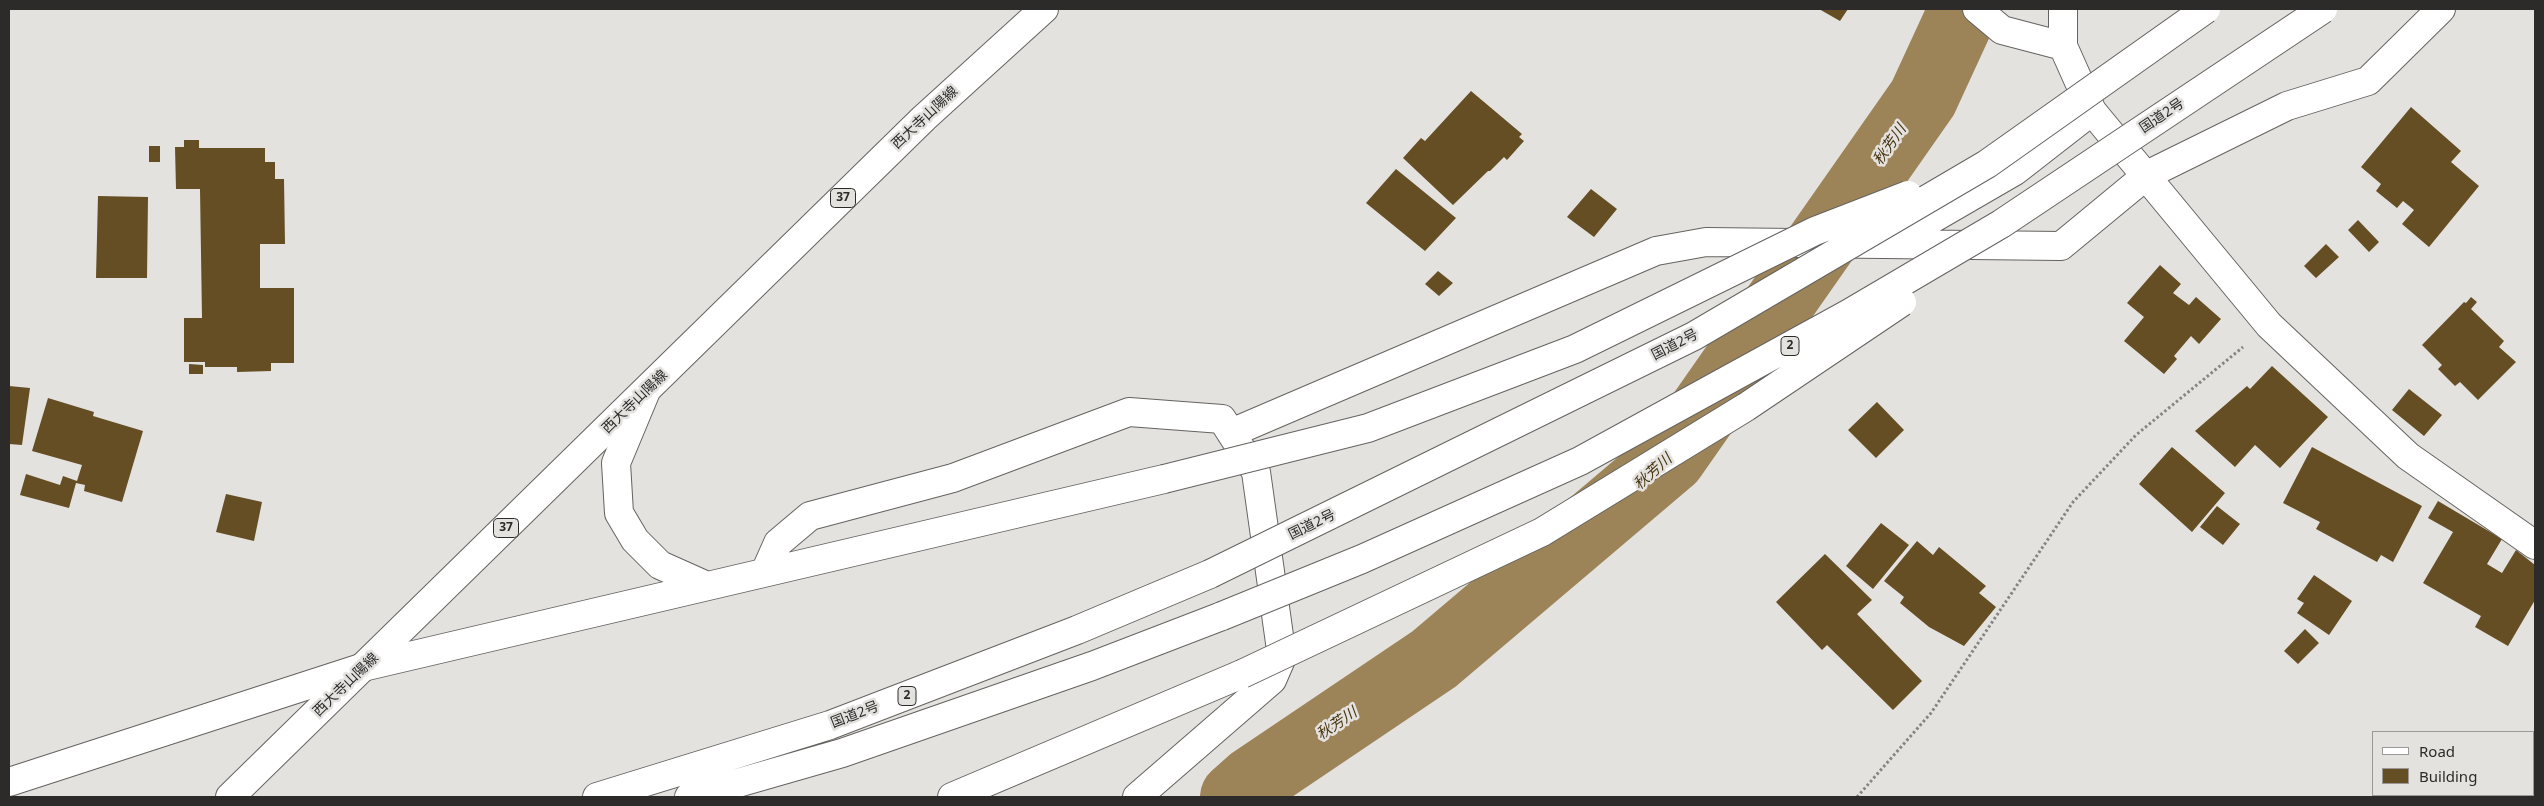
<!DOCTYPE html>
<meta charset="utf-8">
<style>
body{margin:0}
#map{position:relative;width:2544px;height:806px;overflow:hidden;background:#e4e2df;font-family:"Noto Sans",sans-serif}
canvas{display:block}
.frame{position:absolute;inset:0;border:10px solid #2c2b2a;pointer-events:none}
.legend{position:absolute;left:2372px;top:731px;width:162px;height:65px;box-sizing:border-box;background:#e4e2df;border:1px solid #9a9997;margin:0;padding:6px 9px;list-style:none;font-size:15px;color:#2c2b2a}
.legend li{display:flex;align-items:center;gap:10px;height:25px}
.legend b{width:25px;border:1px solid #9a9997}
</style>
<div id="map">
<canvas width="2544" height="806"></canvas>
<div class="frame"></div>
<ul class="legend">
<li><b style="height:6px;background:#fff"></b>Road</li>
<li><b style="height:14px;background:#654e23"></b>Building</li>
</ul>
</div>
<script>
const g = document.querySelector('canvas').getContext('2d');
g.lineJoin = 'round';
const toPath = rows => new Path2D(rows.map(r => 'M' + r).join(''));
function trace(path, color, width, dash) { g.strokeStyle = color; g.lineWidth = width; g.lineCap = dash ? 'butt' : 'round'; g.setLineDash(dash || []); g.stroke(path); }
function fill(path, color) { g.fillStyle = color; g.fill(path, 'evenodd'); }
function drawText(font, color, halo, rows, align = 'center') {
  g.font = font + ' "Noto Sans","Noto Sans JP",sans-serif'; g.lineWidth = 5; g.setLineDash([]); g.textBaseline = 'middle'; g.strokeStyle = halo; g.fillStyle = color; for (const [text, x, y, turn = 0] of rows) {
    g.save(); g.translate(x, y); g.rotate((+turn || 0) * Math.PI / 180); g.textAlign = isNaN(turn) ? turn : align; if (halo) g.strokeText(text, 0, 0); g.fillText(text, 0, 0); g.restore();
  }
}
const river = toPath([
 [1235,797,1253,781,1434,659,1671,458,1923,98,1964,9]
]);
const building = toPath([
 [1819,9,1848,9,1840,21],
 [1471,91,1522,134,1519,137,1524,141,1507,160,1504,157,1490,171,1488,171,1453,205,1403,158,1421,138,1425,141],
 [2411,107,2461,151,2451,162,2479,186,2429,247,2402,224,2414,210,2403,201,2397,208,2376,191,2381,184,2361,167],
 [184,140,199,140,199,148,265,148,265,162,275,162,275,179,284,179,285,244,260,244,260,288,294,288,294,363,271,363,271,371,237,372,237,367,205,367,205,362,184,362,184,318,202,318,200,189,176,189,175,147,184,147],
 [149,146,160,146,160,162,149,162],
 [1396,169,1456,218,1425,251,1366,203],
 [1591,189,1617,209,1594,237,1567,217],
 [98,196,148,197,147,278,96,278],
 [2358,220,2379,242,2369,252,2348,230],
 [2326,244,2339,257,2316,278,2304,266],
 [2160,265,2181,284,2173,293,2189,305,2196,297,2221,319,2199,344,2191,336,2174,356,2177,359,2164,374,2124,341,2144,317,2127,303],
 [1438,271,1453,283,1439,296,1425,284],
 [2471,297,2477,302,2471,309,2504,341,2499,347,2516,362,2478,400,2460,382,2455,386,2438,369,2442,365,2422,345,2464,302,2466,303],
 [189,364,203,365,203,374,189,374],
 [2272,366,2328,417,2280,468,2255,445,2235,467,2195,431,2247,386,2250,389],
 [9,386,30,388,22,445,9,444],
 [2409,389,2442,415,2424,436,2392,410],
 [48,398,94,412,93,416,143,431,122,502,84,491,85,485,76,483,69,508,20,495,26,474,60,485,63,476,77,481,82,465,32,451],
 [1877,402,1904,430,1876,458,1848,430],
 [2172,447,2225,493,2192,532,2139,484],
 [2312,447,2422,506,2393,562,2381,555,2377,562,2316,529,2320,522,2283,503],
 [226,494,262,502,254,541,216,532],
 [2438,501,2502,539,2487,564,2502,573,2516,550,2535,565,2535,600,2508,646,2475,627,2481,616,2423,583,2453,532,2428,518],
 [2217,506,2240,524,2223,545,2200,527],
 [1881,523,1909,545,1873,589,1846,566],
 [1917,541,1933,555,1939,547,1986,586,1979,593,1996,607,1964,646,1929,627,1900,603,1904,597,1884,581],
 [1825,554,1872,600,1857,614,1922,681,1893,710,1827,645,1822,650,1776,602],
 [2314,575,2352,601,2329,635,2297,613,2304,603,2297,599],
 [2305,629,2319,643,2298,664,2284,651]
]);
const path = toPath([
 [1857,797,1931,713,2073,502,2136,435,2243,347]
]);
const minor = toPath([
 [1977,9,2002,30,2063,46,2092,111,2269,325,2408,456,2535,545],
 [2063,9,2063,46],
 [1889,244,2015,171,2092,111],
 [1231,433,1656,251,1706,242,2061,246,2147,175,2287,106,2368,81,2441,9],
 [766,570,778,543,810,516,953,478,1129,412,1222,419,1256,472,1282,657,1272,680,1137,797]
]);
const major = toPath([
 [230,797,924,118,1044,9]
]);
const highway = toPath([
 [646,391,616,463,619,513,635,540,660,565,707,586],
 [9,782,367,666,1164,479],
 [597,797,830,725,1077,630,1210,574],
 [689,797,842,753,1092,666,1222,616],
 [952,797,1242,674]
]);
const highwayBridge = toPath([
 [1164,479,1368,428,1575,349,1815,231,1908,195],
 [1210,574,1694,336,1987,164,2206,9],
 [1222,616,1362,559,1580,461,1848,314,2001,224,2323,9],
 [1242,674,1542,532,1746,407,1902,302]
]);
const shields = [
 [843,198,25],
 [1790,346,18],
 [506,528,25],
 [907,696,18]
];
const shieldNames = [
 ["37",843,198],
 ["2",1790,346],
 ["37",506,528],
 ["2",907,696]
];
const streetNames = [
 ["国道2号",2162,116,-34],
 ["西大寺山陽線",925,118,-43],
 ["国道2号",1675,345,-27],
 ["西大寺山陽線",635,402,-44],
 ["国道2号",1312,525,-26],
 ["西大寺山陽線",346,685,-44],
 ["国道2号",855,715,-21]
];
const waterNames = [
 ["秋芳川",1890,145,-55],
 ["秋芳川",1653,472,-42],
 ["秋芳川",1337,724,-34]
];
trace(river, '#9d8458', 70);
fill(building, '#654e23');
trace(minor, '#656360', 30);
trace(major, '#656360', 30);
trace(highway, '#656360', 30);
trace(path, '#868583', 3, [2.5, 2.5]);
trace(minor, '#fff', 28);
trace(major, '#fff', 28);
trace(highway, '#fff', 28);
trace(highwayBridge, '#656360', 30, []);
trace(highwayBridge, '#fff', 28);
for (const [x, y, w] of shields) { const box = new Path2D(); box.roundRect(x - w / 2, y - 9.5, w, 19, 4); g.fillStyle = '#e4e2df'; g.fill(box); trace(box, '#2c2b2a', 1); }
drawText('bold 12px', '#2c2b2a', null, shieldNames);
drawText('14px', '#2c2b2a', '#e4e2df', streetNames);
drawText('italic 15px', '#46330d', '#e4e2df', waterNames);
</script>
